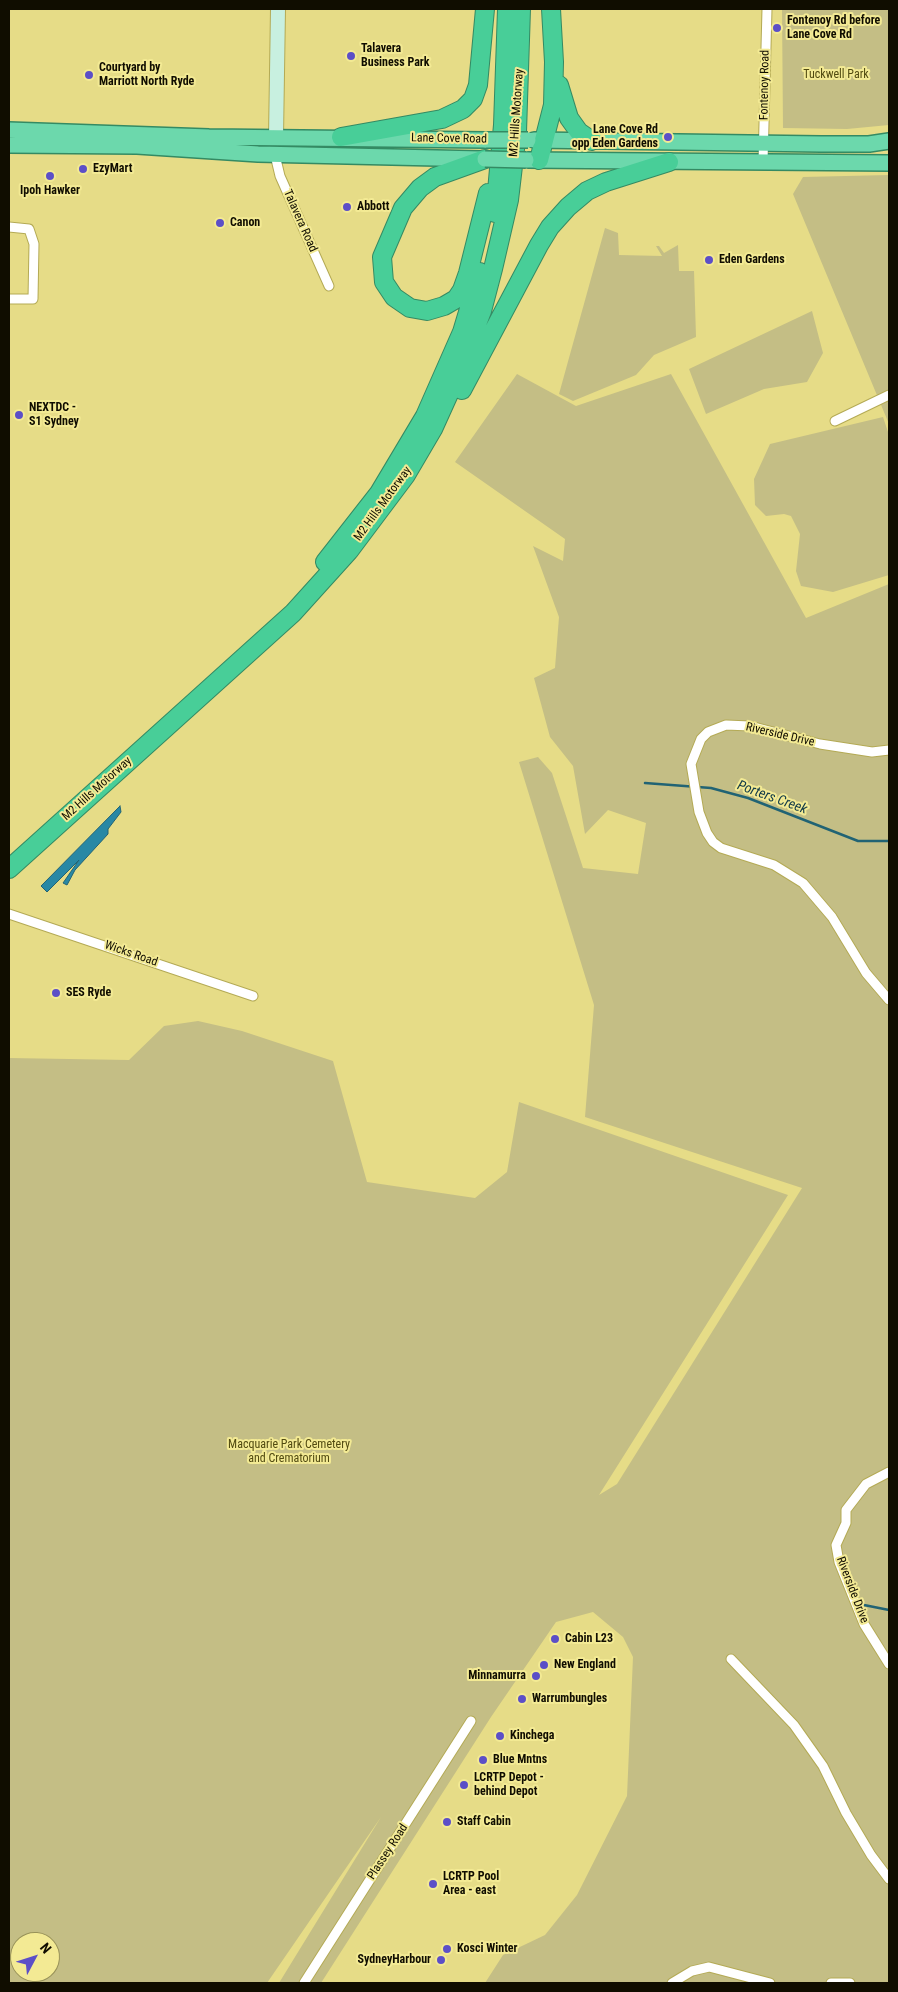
<!DOCTYPE html>
<style>
body{margin:0}
#map{position:relative;width:898px;height:1992px;overflow:hidden;background:#e6dc87;font-family:"Roboto Condensed",sans-serif}
canvas{display:block}
.frame{position:absolute;inset:0;border:10px solid #100d00;pointer-events:none}
.north{position:absolute;left:10px;top:1932px;width:50px;height:50px;box-sizing:border-box;background:#f3ea94;border:1px solid #989259;border-radius:50%;rotate:50deg;font-size:14px;font-weight:700;line-height:20px;text-align:center;color:#100d00}
.north::after{content:'';display:block;margin:auto;width:18px;height:22px;background:#5c4fc7;clip-path:polygon(50% 0,100% 100%,50% 72%,0 100%)}
</style>
<div id="map">
<canvas width="898" height="1992"></canvas>
<div class="frame"></div>
<div class="north">N</div>
</div>
<script>
const g = document.querySelector('canvas').getContext('2d');
g.lineJoin = 'round';
function fill(path, color) { g.fillStyle = color; g.fill(path, 'evenodd'); }
const toPath = rows => new Path2D(rows.map(r => 'M' + r).join(''));
function trace(path, color, width, dash) { g.strokeStyle = color; g.lineWidth = width; g.lineCap = dash ? 'butt' : 'round'; g.setLineDash(dash || []); g.stroke(path); }
function drawText(font, color, halo, rows, align = 'center') {
  g.font = font + ' "Roboto Condensed",sans-serif'; g.lineWidth = 4; g.setLineDash([]); g.textBaseline = 'middle'; g.strokeStyle = halo; g.fillStyle = color; for (const [text, x, y, turn = 0] of rows) {
    g.save(); g.translate(x, y); g.rotate((+turn || 0) * Math.PI / 180); g.textAlign = isNaN(turn) ? turn : align; if (halo) g.strokeText(text, 0, 0); g.fillText(text, 0, 0); g.restore();
  }
}
const green = toPath([
 [782,9,889,9,889,125,847,129,783,128],
 [889,175,889,424,793,194,803,177],
 [605,228,618,233,619,255,662,256,656,246,659,246,664,253,678,245,679,271,694,271,696,337,654,355,636,375,573,401,559,394],
 [812,311,823,353,807,382,764,389,706,414,689,369],
 [517,374,576,406,671,374,806,618,889,584,889,1983,485,1983,503,1955,545,1935,577,1895,627,1796,633,1657,623,1637,593,1612,556,1622,491,1717,321,1983,279,1983,381,1817,267,1983,9,1983,9,1058,129,1060,164,1026,198,1021,242,1031,333,1061,367,1182,475,1198,507,1172,519,1102,788,1195,599,1495,617,1484,802,1188,585,1117,594,1005,519,762,538,757,552,773,583,868,638,874,646,823,608,810,585,834,573,766,550,737,534,678,555,668,559,617,533,546,563,561,565,539,455,462],
 [20,1942,50,1942,50,1972,20,1972],
 [883,417,889,435,889,575,833,592,801,586,796,571,800,534,791,516,784,514,766,516,755,505,754,479,770,444]
]);
const water = toPath([
 [120,806,121,812,108,829,108,834,75,870,67,885,63,883,79,860,47,892,41,886,120,806]
]);
const stream = toPath([
 [645,783,711,788,748,798,858,841,889,841],
 [859,1604,889,1610]
]);
const minor = toPath([
 [275,155,280,176,329,286],
 [763,162,767,9],
 [9,227,29,229,34,244,33,299,9,299],
 [835,421,889,395],
 [889,750,872,752,820,744,750,726,726,725,708,732,701,739,691,764,699,812,707,833,713,842,721,848,774,865,803,883,832,917,866,973,889,1000],
 [9,914,253,996],
 [889,1472,866,1484,846,1510,846,1523,836,1545,839,1562,864,1624,889,1664],
 [731,1659,794,1725,823,1766,846,1813,871,1855,889,1879],
 [304,1983,471,1721],
 [672,1983,692,1971,709,1967,770,1983],
 [831,1983,850,1983]
]);
const secondary = toPath([
 [276,137,278,9]
]);
const trunk = toPath([
 [9,130,209,137,486,140],
 [534,140,821,144,869,144,889,141],
 [9,145,137,146,258,154,481,159],
 [528,160,889,163]
]);
const motorway = toPath([
 [559,85,569,118,579,132,592,141],
 [341,137,442,119,463,109,473,99,478,85,485,9],
 [485,159,435,177,420,188,403,208,382,257,384,282,394,297,410,308,427,311,444,306,456,299,462,290,468,273,488,193],
 [539,160,553,105,554,62,551,9],
 [495,213,503,125,507,9],
 [462,390,539,245,550,227,568,207,587,191,606,182,669,162],
 [325,562,379,493,425,416,462,332,480,272],
 [9,869,293,613,349,551,406,475,433,429,457,376,482,311,493,269,509,200,517,132,521,9]
]);
const trunkBridge = toPath([
 [486,140,528,140],
 [485,159,526,160]
]);
const markers = [
 [777,28,5,"#5c4fc7"],
 [351,56,5,"#5c4fc7"],
 [89,75,5,"#5c4fc7"],
 [668,137,5,"#5c4fc7"],
 [83,169,5,"#5c4fc7"],
 [50,176,5,"#5c4fc7"],
 [347,207,5,"#5c4fc7"],
 [220,223,5,"#5c4fc7"],
 [709,260,5,"#5c4fc7"],
 [19,415,5,"#5c4fc7"],
 [56,993,5,"#5c4fc7"],
 [555,1639,5,"#5c4fc7"],
 [544,1665,5,"#5c4fc7"],
 [536,1676,5,"#5c4fc7"],
 [522,1699,5,"#5c4fc7"],
 [500,1736,5,"#5c4fc7"],
 [483,1760,5,"#5c4fc7"],
 [464,1785,5,"#5c4fc7"],
 [447,1822,5,"#5c4fc7"],
 [433,1884,5,"#5c4fc7"],
 [447,1949,5,"#5c4fc7"],
 [441,1960,5,"#5c4fc7"]
];
const poiNames = [
 ["Fontenoy Rd before",787,21],
 ["Lane Cove Rd",787,35],
 ["Talavera",361,49],
 ["Business Park",361,63],
 ["Courtyard by",99,68],
 ["Marriott North Ryde",99,82],
 ["Lane Cove Rd",658,130,"right"],
 ["opp Eden Gardens",658,144,"right"],
 ["EzyMart",93,169],
 ["Ipoh Hawker",50,191,"center"],
 ["Abbott",357,207],
 ["Canon",230,223],
 ["Eden Gardens",719,260],
 ["NEXTDC -",29,408],
 ["S1 Sydney",29,422],
 ["SES Ryde",66,993],
 ["Cabin L23",565,1639],
 ["New England",554,1665],
 ["Minnamurra",526,1676,"right"],
 ["Warrumbungles",532,1699],
 ["Kinchega",510,1736],
 ["Blue Mntns",493,1760],
 ["LCRTP Depot -",474,1778],
 ["behind Depot",474,1792],
 ["Staff Cabin",457,1822],
 ["LCRTP Pool",443,1877],
 ["Area - east",443,1891],
 ["Kosci Winter",457,1949],
 ["SydneyHarbour",431,1960,"right"]
];
const parkNames = [
 ["Tuckwell Park",836,75],
 ["Macquarie Park Cemetery",289,1445],
 ["and Crematorium",289,1459]
];
const streetNames = [
 ["Fontenoy Road",765,85,-89],
 ["M2 Hills Motorway",517,113,-86],
 ["Lane Cove Road",449,139,1],
 ["Talavera Road",300,221,66],
 ["M2 Hills Motorway",383,504,-54],
 ["Riverside Drive",780,735,13],
 ["M2 Hills Motorway",97,789,-42],
 ["Wicks Road",131,954,19],
 ["Riverside Drive",852,1590,69],
 ["Plassey Road",388,1852,-57]
];
const waterNames = [
 ["Porters Creek",772,798,20]
];
fill(green, '#c4be85');
fill(water, '#2888a5');
trace(water, '#216374', 1);
trace(stream, '#216374', 2.5);
trace(minor, '#b4aa55', 11);
trace(secondary, '#b4aa55', 16);
trace(trunk, '#348a63', 18);
trace(motorway, '#348a63', 20);
trace(minor, '#fff', 9);
trace(secondary, '#c8f0e0', 14);
trace(trunk, '#6cd8ac', 15);
trace(motorway, '#48ce98', 18);
trace(trunkBridge, '#348a63', 18, []);
trace(trunkBridge, '#6cd8ac', 15);
for (const [x, y, r, color] of markers) { const dot = new Path2D(); dot.arc(x, y, r, 0, 2 * Math.PI); g.fillStyle = color; g.fill(dot); trace(dot, '#f3ea94', 2); }
drawText('bold 12px', '#100d00', '#f3ea94', poiNames, 'left');
drawText('12px', '#514a11', '#f3ea94', parkNames);
drawText('12px', '#100d00', '#f3ea94', streetNames);
drawText('italic 14px', '#113a48', '#f3ea94', waterNames);
</script>
